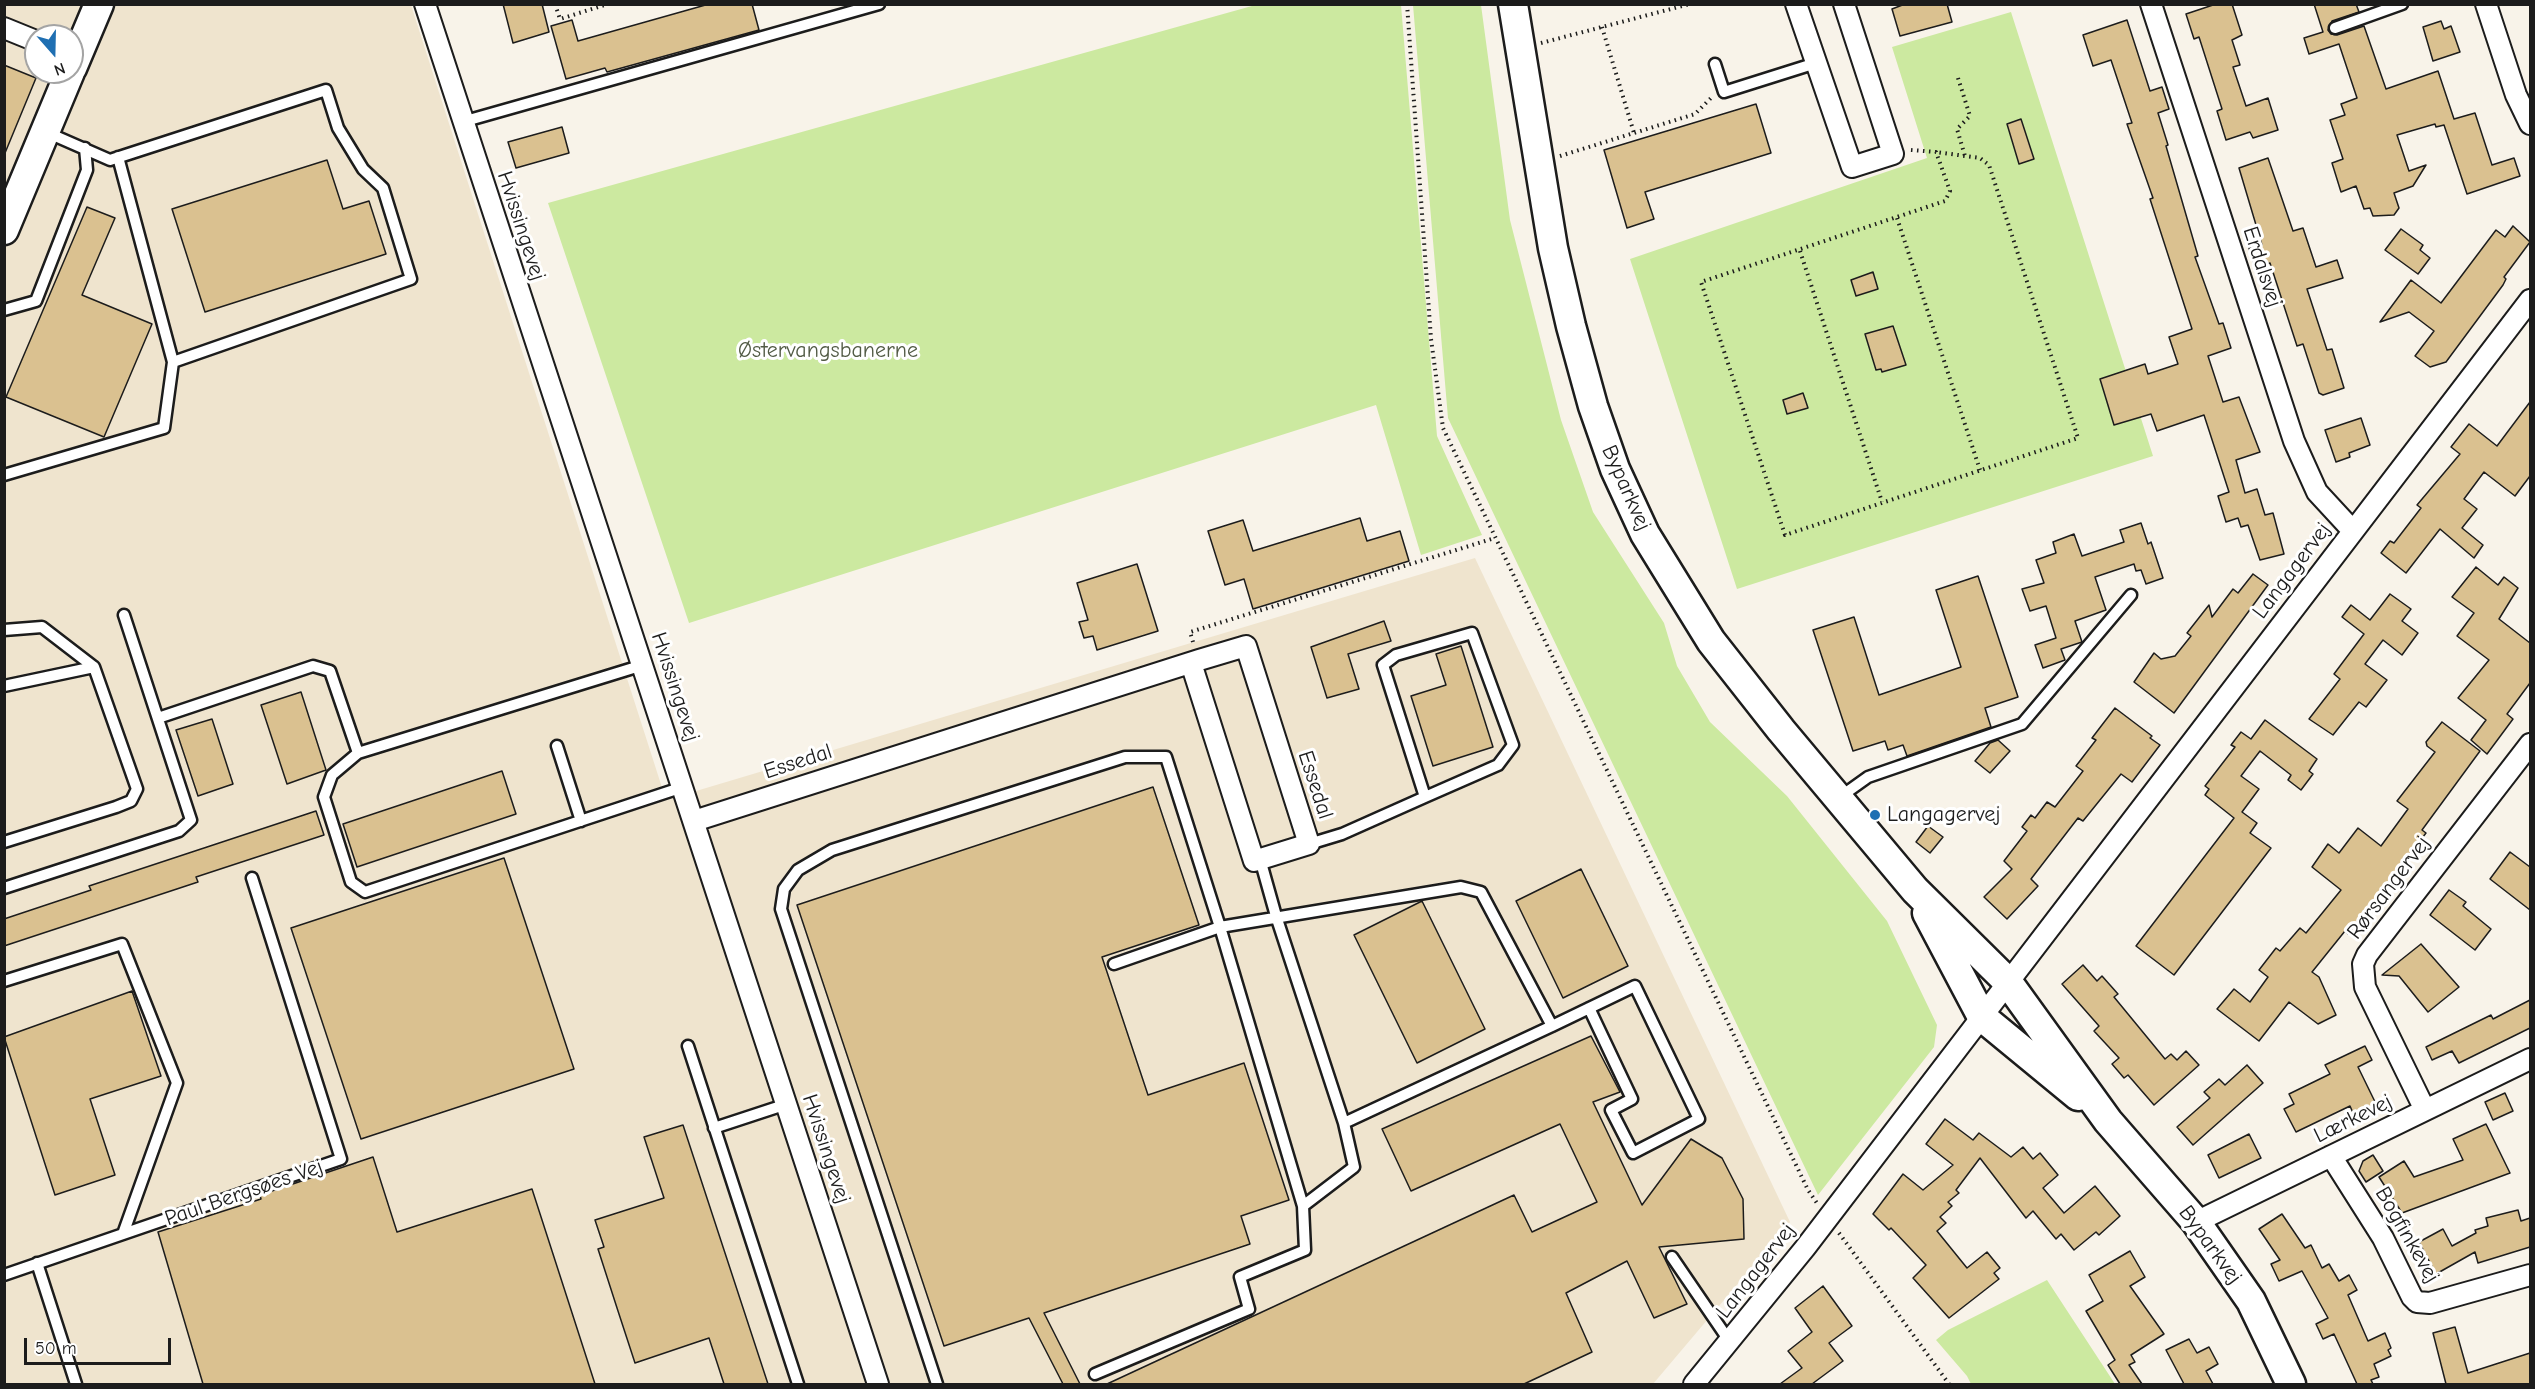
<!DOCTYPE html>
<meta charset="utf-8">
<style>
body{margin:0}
#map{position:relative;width:2535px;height:1389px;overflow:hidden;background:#f8f3e9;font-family:"Comic Neue",sans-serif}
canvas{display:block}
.frame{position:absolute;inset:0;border:6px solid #1c1c1c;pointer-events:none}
.north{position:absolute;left:24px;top:24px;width:60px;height:60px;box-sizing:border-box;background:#fff;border:2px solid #a4a4a4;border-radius:50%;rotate:160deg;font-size:16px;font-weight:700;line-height:24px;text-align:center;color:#1c1c1c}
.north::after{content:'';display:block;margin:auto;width:21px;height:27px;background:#1f6fb2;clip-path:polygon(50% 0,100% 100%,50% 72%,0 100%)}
.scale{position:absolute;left:24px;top:1338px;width:147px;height:27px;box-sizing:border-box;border:3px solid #1c1c1c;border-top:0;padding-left:8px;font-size:18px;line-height:21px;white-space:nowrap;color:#1c1c1c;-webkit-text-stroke:4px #fff;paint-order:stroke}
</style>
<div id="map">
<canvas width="2535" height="1389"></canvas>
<div class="frame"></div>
<div class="north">N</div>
<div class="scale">50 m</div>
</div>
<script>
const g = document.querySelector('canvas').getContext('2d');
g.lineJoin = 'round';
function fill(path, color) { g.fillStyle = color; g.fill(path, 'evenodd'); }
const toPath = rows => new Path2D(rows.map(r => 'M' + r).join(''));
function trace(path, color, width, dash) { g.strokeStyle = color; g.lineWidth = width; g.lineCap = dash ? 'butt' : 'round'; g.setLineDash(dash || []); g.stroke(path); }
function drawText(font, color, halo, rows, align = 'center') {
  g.font = font + ' "Comic Neue",sans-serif'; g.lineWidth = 6; g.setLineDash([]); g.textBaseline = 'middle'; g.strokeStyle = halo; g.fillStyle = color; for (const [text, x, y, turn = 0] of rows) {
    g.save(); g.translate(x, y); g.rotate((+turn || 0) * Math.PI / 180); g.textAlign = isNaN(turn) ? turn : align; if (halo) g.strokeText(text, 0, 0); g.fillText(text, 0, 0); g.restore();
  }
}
const built = toPath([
 [5,5,411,5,666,800,1475,558,1790,1222,1653,1384,5,1384],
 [36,36,72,36,72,72,36,72]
]);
const green = toPath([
 [1259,4,1401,5,1437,436,1482,535,1421,555,1376,405,689,623,548,203],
 [1413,5,1481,5,1510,220,1561,420,1593,512,1664,623,1677,666,1710,722,1787,796,1887,921,1937,1025,1934,1047,1818,1195,1448,418],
 [2011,12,2153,456,1737,589,1630,259,1927,158,1892,47],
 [2047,1280,2115,1384,1971,1384,1967,1376,1936,1340,1948,1330]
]);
const building = toPath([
 [503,4,542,4,549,32,513,43,503,4],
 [709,4,752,4,759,30,607,72,605,68,566,79,551,26,572,20,578,41,709,4],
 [1905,4,1947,4,1952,22,1900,36,1892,9,1905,4],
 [2216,4,2232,4,2242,35,2232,40,2240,65,2233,67,2246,106,2268,98,2278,130,2253,138,2250,132,2226,140,2217,111,2222,109,2199,37,2194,39,2186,14,2216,4],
 [2314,4,2356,4,2359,12,2332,21,2328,30,2331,34,2337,35,2364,26,2386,89,2438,71,2454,119,2475,113,2492,165,2514,158,2520,176,2467,194,2444,125,2436,127,2435,124,2397,135,2409,171,2426,165,2413,186,2394,193,2399,208,2394,215,2373,216,2370,208,2364,209,2356,186,2341,192,2332,163,2343,159,2330,120,2345,115,2341,104,2357,98,2339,44,2309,54,2304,38,2323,32,2314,4],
 [2127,20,2150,91,2162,87,2169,109,2158,113,2168,145,2166,146,2198,256,2195,257,2219,324,2223,323,2231,348,2208,356,2223,402,2239,397,2260,452,2236,460,2245,493,2257,489,2265,515,2273,513,2284,554,2260,560,2248,525,2241,527,2238,518,2226,522,2218,496,2229,492,2204,415,2157,431,2151,414,2114,425,2100,379,2145,364,2148,374,2178,364,2169,337,2192,329,2150,199,2153,198,2127,124,2132,123,2111,60,2093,66,2083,35,2127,20],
 [2441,21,2444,29,2451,26,2460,52,2433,61,2423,27,2441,21],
 [4,65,36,78,5,153,4,153,4,65],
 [1756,104,1771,153,1645,192,1654,219,1627,228,1604,150,1756,104],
 [2021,119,2034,159,2019,164,2007,124,2021,119],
 [562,127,569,153,516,168,508,142,562,127],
 [2268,158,2293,231,2303,228,2316,267,2337,260,2343,278,2307,289,2327,350,2332,349,2344,388,2323,395,2319,393,2303,344,2297,346,2270,263,2255,268,2249,248,2262,245,2239,168,2268,158],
 [327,160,343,209,369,201,386,254,205,312,172,209,327,160],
 [87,207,115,218,82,295,152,324,104,437,6,397,87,207],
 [2513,226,2530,242,2504,277,2506,279,2503,285,2446,362,2430,367,2415,356,2434,331,2409,312,2380,322,2411,280,2441,303,2496,230,2505,237,2513,226],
 [2401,229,2423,245,2420,250,2430,258,2418,274,2385,250,2401,229],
 [1873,272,1878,289,1856,296,1851,280,1873,272],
 [1893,326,1906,365,1882,372,1881,369,1876,370,1865,334,1893,326],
 [1803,393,1808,408,1787,414,1783,400,1803,393],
 [2530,402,2530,476,2515,496,2484,472,2464,499,2477,509,2462,528,2483,545,2474,558,2440,529,2406,573,2381,553,2390,541,2394,543,2421,508,2417,505,2460,454,2451,447,2469,424,2497,446,2530,402],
 [2361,418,2370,445,2349,453,2350,457,2336,462,2325,430,2361,418],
 [1360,518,1367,541,1400,531,1409,561,1253,609,1244,579,1225,585,1208,531,1243,520,1253,551,1360,518],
 [2141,523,2148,544,2151,542,2163,578,2146,584,2141,570,2136,571,2134,564,2095,577,2106,610,2075,621,2082,642,2061,649,2065,660,2043,668,2035,645,2056,638,2046,606,2030,611,2022,589,2044,583,2036,560,2056,553,2053,542,2074,534,2082,556,2124,542,2120,530,2141,523],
 [1137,564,1158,631,1097,650,1093,636,1084,638,1079,622,1088,620,1077,583,1137,564],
 [2476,567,2498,585,2504,577,2518,588,2499,619,2530,643,2530,683,2507,714,2513,719,2487,754,2471,740,2486,720,2458,698,2489,660,2457,636,2474,613,2452,597,2476,567],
 [2253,574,2268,585,2174,713,2134,682,2154,653,2161,659,2175,656,2191,636,2187,633,2209,605,2212,617,2233,589,2238,593,2253,574],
 [1978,576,2018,697,1985,708,1991,727,1907,756,1903,745,1888,750,1885,741,1853,751,1813,630,1854,617,1879,695,1961,667,1936,590,1978,576],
 [2390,594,2411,609,2402,621,2418,633,2402,655,2383,640,2365,664,2387,680,2366,707,2359,702,2333,735,2309,719,2340,679,2334,674,2364,634,2342,617,2351,605,2370,620,2390,594],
 [1384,621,1391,641,1348,654,1359,689,1327,698,1311,647,1384,621],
 [1461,646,1493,747,1433,766,1411,696,1446,685,1436,654,1461,646],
 [301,692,326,770,287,784,261,705,301,692],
 [2115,708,2152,736,2150,738,2160,745,2132,782,2121,774,2083,821,2078,818,2031,879,2038,886,2007,919,1984,897,2012,869,2004,861,2027,831,2022,827,2031,815,2035,818,2047,802,2055,807,2083,771,2076,766,2096,740,2092,738,2115,708],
 [212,719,233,784,198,796,176,730,212,719],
 [2265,720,2317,759,2309,771,2313,774,2301,790,2288,780,2291,775,2260,751,2241,776,2259,789,2242,812,2257,823,2250,833,2271,848,2174,975,2136,946,2234,818,2205,795,2209,789,2205,786,2235,747,2231,745,2241,732,2251,739,2265,720],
 [2442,722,2480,751,2422,830,2426,833,2348,934,2345,931,2312,972,2319,977,2336,1015,2318,1024,2289,1002,2259,1041,2217,1009,2234,989,2250,1002,2268,977,2259,970,2276,948,2280,951,2300,928,2306,933,2341,890,2312,867,2328,844,2339,853,2358,828,2381,846,2408,809,2397,801,2435,752,2427,746,2426,742,2442,722],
 [1998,740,2010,751,1990,773,1975,761,1990,743,1998,740],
 [502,771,516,814,357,867,343,824,502,771],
 [1153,787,1199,925,1102,957,1148,1095,1244,1063,1289,1200,1241,1216,1250,1244,1044,1313,1080,1384,1063,1384,1029,1318,944,1346,797,905,1153,787],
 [316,811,324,835,196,877,198,882,4,946,4,919,91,890,89,886,316,811],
 [1928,826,1943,837,1930,853,1916,842,1928,826],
 [2510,852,2530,867,2530,910,2490,879,2510,852],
 [504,858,574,1069,361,1139,291,928,504,858],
 [1581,869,1628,966,1563,998,1516,901,1581,869],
 [2449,890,2466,902,2463,906,2491,929,2475,950,2430,915,2449,890],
 [1422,901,1485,1029,1417,1063,1354,935,1422,901],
 [2421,944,2459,987,2428,1012,2399,976,2382,975,2421,944],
 [2083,965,2097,981,2102,976,2118,994,2114,997,2165,1059,2171,1054,2177,1060,2186,1051,2199,1065,2154,1105,2128,1075,2124,1078,2112,1064,2119,1058,2094,1031,2099,1026,2062,984,2083,965],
 [132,991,161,1076,90,1099,115,1175,55,1195,4,1037,132,991],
 [2530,1000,2530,1028,2459,1063,2452,1051,2432,1060,2426,1047,2491,1015,2493,1019,2530,1000],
 [1591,1036,1620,1092,1593,1102,1642,1205,1691,1139,1722,1158,1743,1199,1744,1239,1659,1247,1687,1304,1654,1318,1627,1261,1566,1293,1592,1352,1524,1384,1107,1384,1514,1195,1532,1232,1597,1202,1560,1124,1411,1191,1382,1129,1591,1036],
 [2365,1046,2372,1060,2358,1067,2379,1110,2364,1117,2360,1110,2353,1113,2350,1106,2296,1132,2284,1109,2294,1104,2289,1094,2330,1074,2325,1065,2365,1046],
 [2247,1065,2263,1083,2193,1145,2177,1127,2210,1098,2204,1092,2219,1079,2225,1085,2247,1065],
 [2505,1093,2513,1111,2493,1120,2485,1102,2505,1093],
 [1945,1119,1973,1140,1979,1133,2011,1157,2023,1147,2033,1159,2040,1153,2058,1175,2043,1188,2064,1213,2095,1186,2120,1216,2099,1235,2096,1232,2074,1250,2061,1234,2056,1239,2033,1211,2026,1218,1980,1158,1956,1190,1959,1193,1948,1202,1952,1206,1940,1217,1946,1223,1937,1231,1967,1268,1987,1252,2000,1268,1994,1273,1999,1279,1949,1318,1913,1278,1926,1265,1891,1228,1889,1230,1873,1214,1903,1174,1923,1190,1953,1165,1926,1144,1945,1119],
 [2486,1124,2510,1173,2402,1213,2379,1177,2404,1161,2414,1177,2463,1160,2453,1139,2486,1124],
 [683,1125,768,1384,724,1384,709,1338,635,1363,618,1311,598,1249,604,1247,595,1220,664,1198,644,1137,683,1125],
 [2249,1134,2261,1158,2219,1178,2208,1155,2249,1134],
 [2373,1155,2383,1171,2366,1182,2359,1171,2363,1161,2373,1155],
 [373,1157,397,1232,532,1189,595,1384,203,1384,158,1232,261,1199,260,1195,373,1157],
 [2518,1210,2521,1221,2530,1218,2530,1247,2478,1263,2475,1252,2436,1274,2419,1242,2443,1229,2452,1246,2476,1233,2475,1230,2488,1226,2486,1218,2518,1210],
 [2282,1214,2305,1248,2311,1245,2322,1268,2329,1264,2339,1281,2349,1275,2357,1290,2348,1295,2368,1341,2385,1333,2391,1348,2388,1350,2391,1356,2374,1364,2379,1377,2371,1380,2373,1384,2357,1384,2334,1334,2323,1339,2316,1324,2328,1318,2302,1271,2279,1281,2271,1264,2280,1260,2259,1229,2282,1214],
 [2130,1251,2145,1277,2130,1286,2164,1334,2131,1355,2135,1362,2129,1365,2142,1384,2120,1384,2108,1365,2115,1360,2086,1311,2103,1301,2089,1275,2130,1251],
 [1823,1286,1852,1326,1829,1343,1843,1361,1812,1384,1780,1384,1802,1368,1788,1351,1812,1332,1795,1308,1823,1286],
 [2455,1327,2468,1373,2530,1353,2530,1384,2446,1384,2433,1333,2455,1327],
 [2189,1339,2197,1353,2209,1347,2218,1364,2206,1371,2213,1384,2184,1384,2166,1350,2189,1339]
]);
const path = toPath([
 [555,4,560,19,608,4],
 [1407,4,1431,339,1443,428,1808,1190,1817,1203],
 [1602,27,1634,133],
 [1541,43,1690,4],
 [1958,78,1970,116,1957,129,1965,156],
 [1911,150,1936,152,1950,191,1945,201,1701,282,1785,535,2078,438,1989,165,1980,158,1936,152],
 [1560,156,1695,114,1712,97],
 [1897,218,1980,470],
 [1800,251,1882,502],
 [1193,642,1190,632,1495,538],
 [1839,1233,1949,1384]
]);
const lane = toPath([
 [2335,28,2402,4],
 [1715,64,1724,92,1816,63],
 [462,122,879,4],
 [46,132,110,160,326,90,338,128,363,169,383,188,411,279,173,362],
 [4,310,36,301,87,170,85,148],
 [4,475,164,428,173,362,118,157],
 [4,630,42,627,94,667],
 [4,686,94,667,137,789,131,801,116,807,4,842],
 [158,718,313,666,330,671,358,753,643,665],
 [557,746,581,821],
 [358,753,332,775,324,797,351,882,365,892,683,787],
 [1840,797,1868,777,2022,724,2131,595],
 [1309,844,1342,834,1425,797,1383,665,1396,655,1472,633,1513,745,1498,765,1425,797],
 [1260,859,1276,916,1344,1123,1354,1167,1303,1206],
 [4,888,179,831,191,820,124,615],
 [1114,964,1220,927,1461,887,1481,892,1552,1026,1344,1123],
 [4,981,122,944,177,1083,123,1234],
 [1552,1026,1635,986,1699,1119,1633,1153,1611,1110,1632,1099,1589,1008],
 [688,1046,798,1384],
 [714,1128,787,1104],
 [1672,1257,1730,1342],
 [37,1263,76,1384],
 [4,1275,341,1159,252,878],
 [937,1384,781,909,784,889,798,870,832,850,1125,757,1166,757,1220,927,1303,1206,1305,1250,1240,1277,1249,1309,1095,1374]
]);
const street = toPath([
 [425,4,878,1384],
 [1796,4,1852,167,1893,154,1844,4],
 [2151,4,2294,441,2317,492,2353,531],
 [2486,4,2516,95,2530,124],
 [4,28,36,41],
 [694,821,1199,660,1246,646,1309,844,1254,861,1191,663],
 [2425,1110,2365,987,2363,964,2367,955,2530,744],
 [2331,1156,2383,1238,2412,1297,2417,1302,2430,1303,2530,1275],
 [2196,1222,2530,1059],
 [1694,1384,1805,1248,2530,300]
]);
const secondary = toPath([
 [1513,4,1553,248,1571,326,1593,406,1615,469,1645,534,1711,641,1781,730,1915,890,2007,981,2108,1121,2196,1222,2251,1301,2291,1384],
 [72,68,99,4],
 [4,230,70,72],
 [1927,913,1982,1017,2078,1096]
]);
const markers = [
 [1875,815,6,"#1f6fb2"]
];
const streetNames = [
 ["Hvissingevej",521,226,72],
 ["Erdalsvej",2262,267,72],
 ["Byparkvej",1626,488,66],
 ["Langagervej",2292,571,-53],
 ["Hvissingevej",675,687,72],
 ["Essedal",798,762,-18],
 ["Essedal",1315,785,72],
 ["Rørsangervej",2389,888,-53],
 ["Lærkevej",2353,1119,-26],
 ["Hvissingevej",826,1149,72],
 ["Paul Bergsøes Vej",244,1193,-19],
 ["Bogfinkevej",2407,1235,60],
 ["Byparkvej",2210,1245,54],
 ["Langagervej",1756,1271,-52]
];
const parkNames = [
 ["Østervangsbanerne",828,351]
];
const poiNames = [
 ["Langagervej",1887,815]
];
fill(built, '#efe4ce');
fill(green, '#cce9a0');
fill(building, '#dac190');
trace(building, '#1c1c1c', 1.5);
trace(lane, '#1c1c1c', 15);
trace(street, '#1c1c1c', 24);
trace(secondary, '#1c1c1c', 33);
trace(path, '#1c1c1c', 4, [1.5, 4.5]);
trace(lane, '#fff', 10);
trace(street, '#fff', 20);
trace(secondary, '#fff', 28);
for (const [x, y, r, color] of markers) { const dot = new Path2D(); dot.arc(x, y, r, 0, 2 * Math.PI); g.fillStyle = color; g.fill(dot); trace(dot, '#fff', 2); }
drawText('22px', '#1c1c1c', '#fff', streetNames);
drawText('22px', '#515a44', '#fff', parkNames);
drawText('22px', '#1c1c1c', '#fff', poiNames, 'left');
</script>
